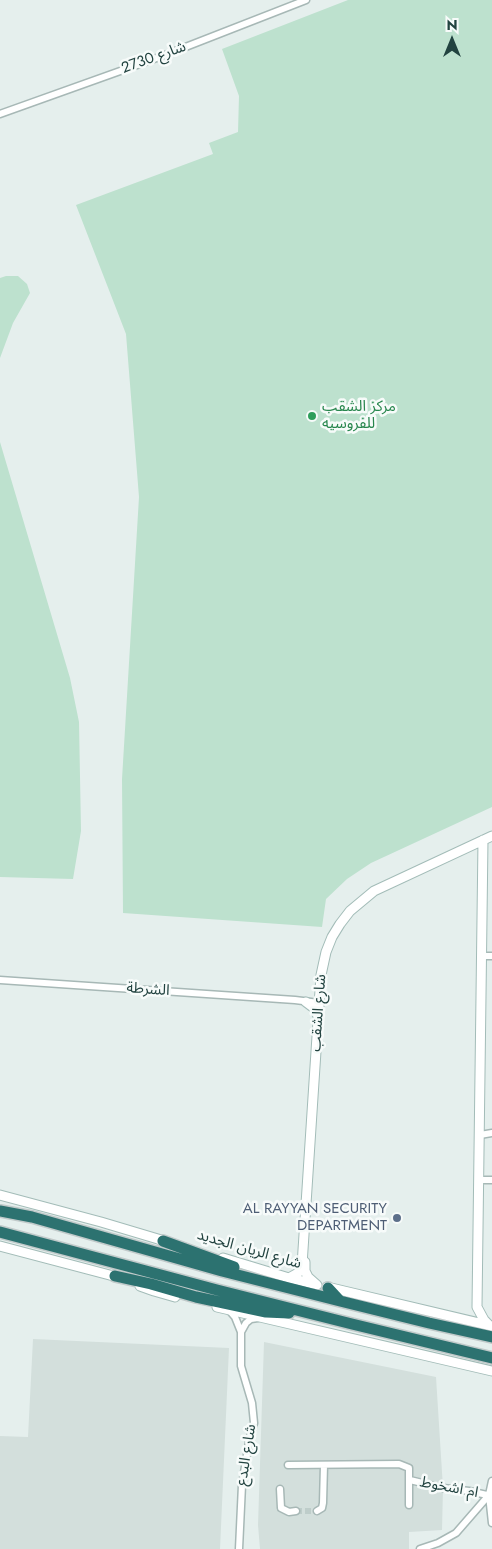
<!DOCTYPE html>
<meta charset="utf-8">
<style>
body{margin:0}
#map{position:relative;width:492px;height:1549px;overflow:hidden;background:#e5efed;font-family:Jost,sans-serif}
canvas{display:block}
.north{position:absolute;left:427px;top:15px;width:50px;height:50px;-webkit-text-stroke:4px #f7fbfa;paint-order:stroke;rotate:0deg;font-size:14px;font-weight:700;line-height:20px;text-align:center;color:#224340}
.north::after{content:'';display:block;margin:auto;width:18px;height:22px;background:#224340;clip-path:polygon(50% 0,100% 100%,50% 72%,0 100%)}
</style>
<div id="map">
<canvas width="492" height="1549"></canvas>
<div class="north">N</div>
</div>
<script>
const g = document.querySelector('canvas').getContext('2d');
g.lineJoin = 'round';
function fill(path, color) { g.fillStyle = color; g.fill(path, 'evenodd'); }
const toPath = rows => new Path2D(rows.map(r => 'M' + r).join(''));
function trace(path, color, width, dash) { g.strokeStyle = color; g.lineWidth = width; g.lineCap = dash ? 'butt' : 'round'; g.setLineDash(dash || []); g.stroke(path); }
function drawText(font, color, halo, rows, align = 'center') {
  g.font = font + ' Jost,"Noto Sans Arabic",sans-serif'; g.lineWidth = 5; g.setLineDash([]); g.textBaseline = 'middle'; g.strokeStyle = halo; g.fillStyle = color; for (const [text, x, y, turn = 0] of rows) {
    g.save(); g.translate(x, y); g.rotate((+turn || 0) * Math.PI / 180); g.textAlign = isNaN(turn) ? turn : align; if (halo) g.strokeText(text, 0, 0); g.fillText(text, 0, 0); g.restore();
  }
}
const built = toPath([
 [33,1339,229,1348,220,1549,0,1549,0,1436,28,1437],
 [264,1342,436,1377,443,1488,442,1530,409,1532,409,1549,260,1549,258,1525]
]);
const green = toPath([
 [348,0,492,0,492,807,371,863,347,879,326,899,322,927,123,913,122,779,139,497,126,334,76,205,213,154,209,143,238,132,239,96,222,49],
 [6,276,18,276,27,284,30,293,13,323,0,358,0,278],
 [0,442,70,678,79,722,81,831,73,879,0,877]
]);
const streetTunnel = toPath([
 [296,1511,317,1511]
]);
const street = toPath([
 [0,114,165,55,306,0],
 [482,956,492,956],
 [0,980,295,1000,319,1003],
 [480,1135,492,1133],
 [479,1180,492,1180],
 [229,1310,235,1317,241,1332,241,1366,252,1403,254,1423,249,1442,242,1485,239,1549],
 [241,1332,246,1323,251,1319,258,1318],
 [288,1465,399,1464,409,1468,409,1505],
 [410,1480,443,1488,469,1491,492,1496],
 [492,1481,489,1495,492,1523],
 [280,1489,281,1508,289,1512,296,1511],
 [317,1511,322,1508,323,1503,324,1465],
 [420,1549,438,1543,456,1533,489,1495]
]);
const secondary = toPath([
 [483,840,477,1307,484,1320,489,1325],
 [306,1002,314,1008,318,1016],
 [0,1195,101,1222,168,1242],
 [0,1246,121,1278],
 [223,1258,289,1278,314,1284],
 [305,1262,305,1271,308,1277,317,1285],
 [289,1278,298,1273,302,1265,321,975,326,952,332,937,340,924,350,911,374,891,492,836],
 [140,1286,154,1291,175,1297],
 [327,1287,492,1326],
 [217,1307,492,1371]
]);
const highway = toPath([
 [0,1211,32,1217,222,1271,340,1301,429,1323,492,1337],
 [0,1232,217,1290,352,1324,492,1358],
 [163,1241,234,1267],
 [115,1276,151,1284,196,1297,266,1312,289,1313],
 [328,1288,340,1301]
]);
const markers = [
 [312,416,5,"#2e9e5b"],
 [397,1218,5,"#5c6f8a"]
];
const streetNames = [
 ["شارع 2730",154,58,-20],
 ["الشرطة",148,990,4],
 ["شارع الشقب",319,1013,-86],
 ["شارع الريان الجديد",249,1250,16],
 ["شارع البدع",247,1455,-81],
 ["ام اشخوط",449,1488,11]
];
const leisureNames = [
 ["مركز الشقب",322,407],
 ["للفروسيه",322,424]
];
const serviceNames = [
 ["AL RAYYAN SECURITY",387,1209],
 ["DEPARTMENT",387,1226]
];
fill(built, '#d3dfdc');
fill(green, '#bde1ce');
trace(streetTunnel, '#becdca', 6, [6, 3]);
trace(street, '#a7b8b6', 9);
trace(secondary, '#a3bcb8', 11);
trace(highway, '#c1caca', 14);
trace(street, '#fff', 6);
trace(secondary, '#fff', 9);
trace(highway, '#2c7270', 11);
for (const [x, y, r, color] of markers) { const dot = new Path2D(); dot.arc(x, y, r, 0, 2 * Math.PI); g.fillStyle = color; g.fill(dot); trace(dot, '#f7fbfa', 2); }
drawText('15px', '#224340', '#f7fbfa', streetNames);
drawText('15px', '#27864d', '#f7fbfa', leisureNames, 'left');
drawText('15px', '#4e5e75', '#f7fbfa', serviceNames, 'right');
</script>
